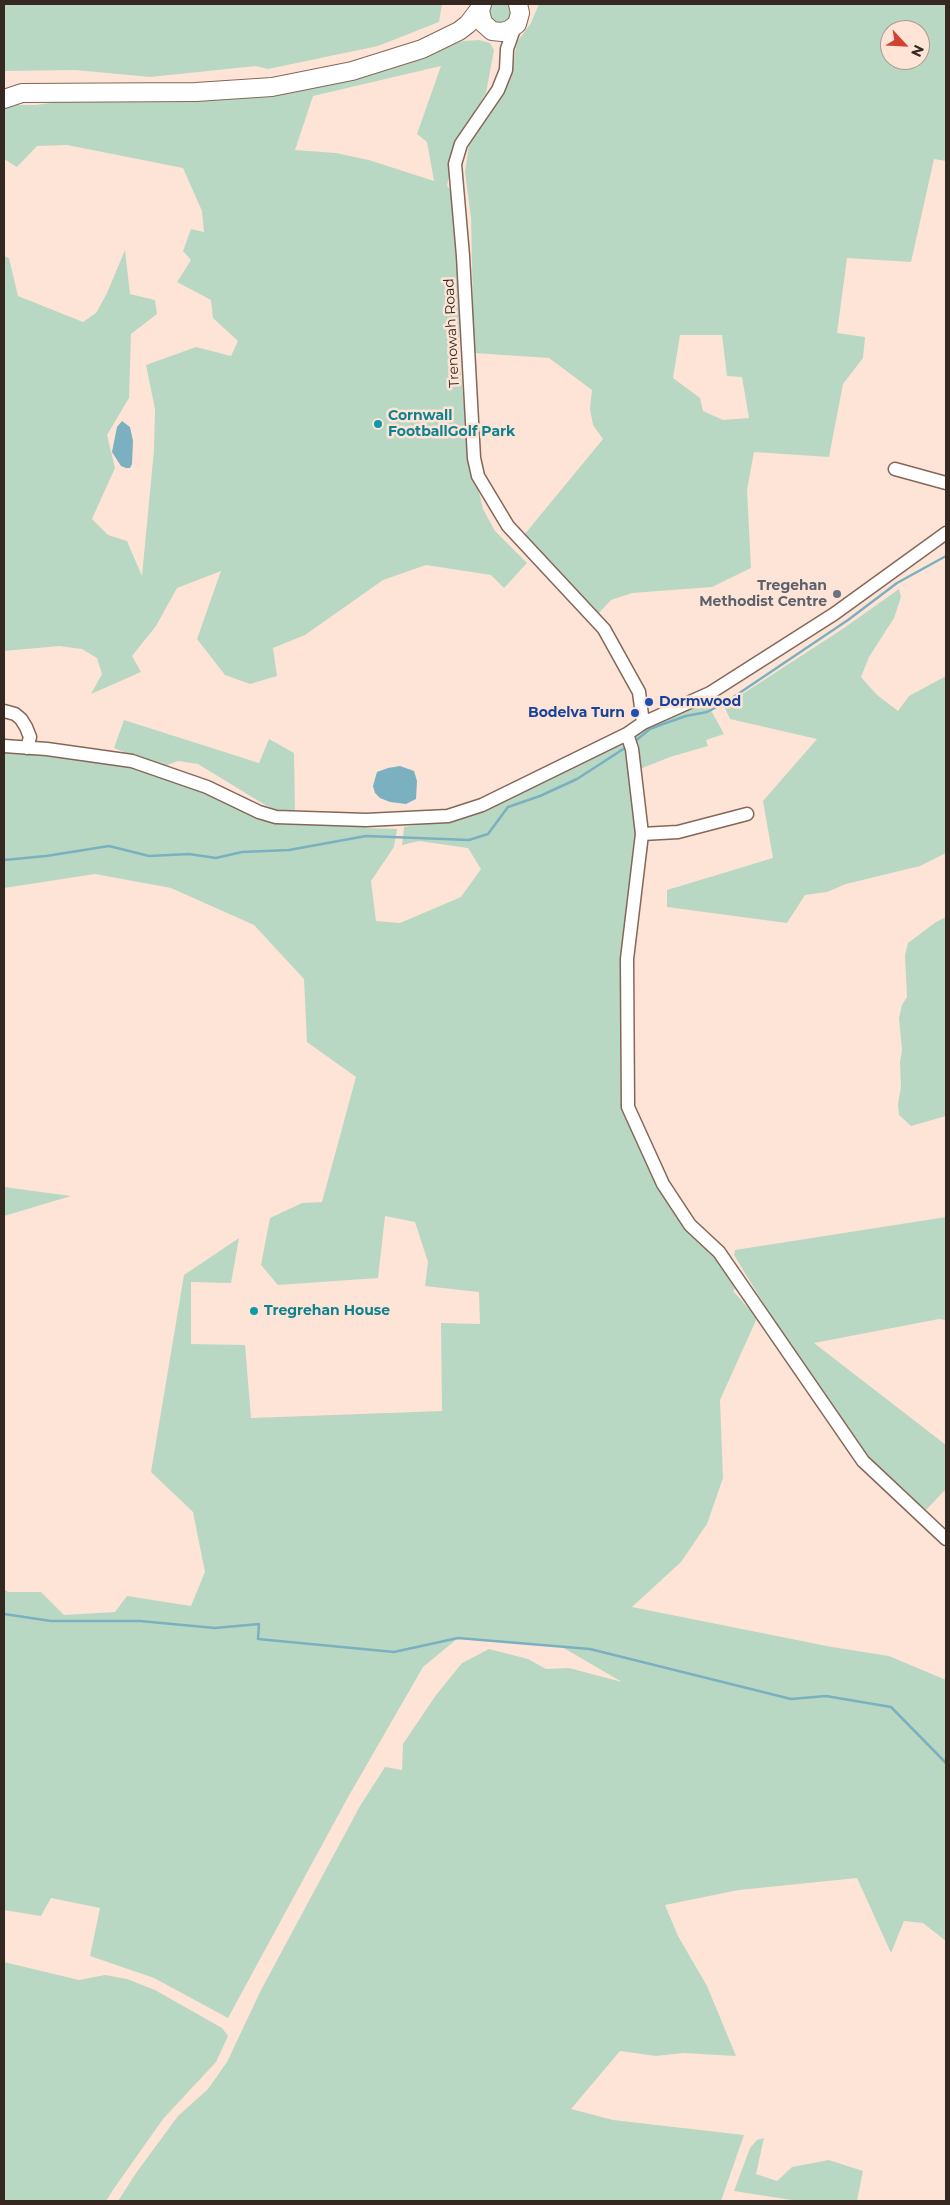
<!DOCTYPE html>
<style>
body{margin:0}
#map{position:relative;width:950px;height:2205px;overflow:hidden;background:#fee4d6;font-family:Montserrat,sans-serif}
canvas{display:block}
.frame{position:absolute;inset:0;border:5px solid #342821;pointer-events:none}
.north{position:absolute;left:880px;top:20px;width:50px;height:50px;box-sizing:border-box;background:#fee4d6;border:1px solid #ad998e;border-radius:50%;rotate:115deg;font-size:14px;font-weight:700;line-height:20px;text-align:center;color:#342821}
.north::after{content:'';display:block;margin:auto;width:18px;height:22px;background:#d04333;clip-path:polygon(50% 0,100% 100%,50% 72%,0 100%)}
</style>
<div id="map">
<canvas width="950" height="2205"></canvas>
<div class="frame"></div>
<div class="north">N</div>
</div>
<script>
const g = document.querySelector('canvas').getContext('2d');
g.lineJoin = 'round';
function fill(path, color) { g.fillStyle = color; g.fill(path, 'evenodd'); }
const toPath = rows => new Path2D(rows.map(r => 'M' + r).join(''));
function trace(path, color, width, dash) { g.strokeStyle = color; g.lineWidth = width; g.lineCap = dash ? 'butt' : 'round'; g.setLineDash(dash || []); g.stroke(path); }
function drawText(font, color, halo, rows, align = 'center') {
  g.font = font + ' Montserrat,sans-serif'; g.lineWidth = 5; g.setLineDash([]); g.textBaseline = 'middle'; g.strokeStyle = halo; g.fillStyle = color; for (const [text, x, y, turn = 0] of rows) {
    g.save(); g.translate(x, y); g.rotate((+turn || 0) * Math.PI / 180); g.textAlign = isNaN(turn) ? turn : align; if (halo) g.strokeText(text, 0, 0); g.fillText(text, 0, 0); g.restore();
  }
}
const green = toPath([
 [4,4,442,4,439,22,378,46,268,69,256,66,150,77,75,70,4,71],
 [490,4,512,4,511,20,499,25,491,20,488,9],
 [539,4,946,4,946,161,934,159,911,262,847,258,837,333,865,337,863,358,843,384,829,457,754,452,747,490,751,568,712,587,632,593,611,600,598,614,524,535,603,439,593,425,590,409,592,390,549,358,474,353,471,218,465,172,469,145,502,95,512,71,517,42,531,23],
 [890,30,920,30,920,60,890,60],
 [680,335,722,335,727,376,742,377,749,418,723,420,703,411,700,398,673,378],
 [479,40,490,43,494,50,486,93,456,142,447,186,451,191,460,284,459,355,468,447,483,509,495,531,527,563,504,588,491,575,426,565,383,580,305,635,273,648,277,676,250,684,225,675,197,639,221,571,177,588,156,626,132,656,141,672,91,694,102,674,97,658,82,649,59,646,4,651,4,256,9,258,18,296,83,322,96,313,107,293,125,250,130,294,155,300,157,314,131,334,129,398,107,435,115,468,92,519,108,535,127,541,142,576,154,450,155,409,146,365,196,347,231,356,238,341,213,318,211,300,177,282,191,260,183,251,191,229,204,232,202,211,183,168,67,145,37,146,17,167,4,159,4,105,36,105,71,100,359,74,463,41],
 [441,66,417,134,427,142,434,181,369,160,336,153,295,150,313,96],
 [899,589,901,597,894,618,869,657,861,677,877,695,898,711,909,696,946,676,946,853,920,866,846,884,827,892,805,895,787,923,667,907,667,890,773,858,763,801,817,739,730,719,724,706,844,628],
 [706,701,724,734,706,740,708,746,670,757,640,769,635,737,636,732],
 [124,720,259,763,269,739,294,753,295,811,275,811,198,764,178,761,162,767,114,748],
 [625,742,636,830,628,1107,658,1186,665,1199,679,1220,709,1246,736,1288,733,1291,757,1318,720,1400,723,1478,707,1524,681,1562,632,1607,832,1647,889,1656,946,1680,946,1941,923,1923,904,1921,891,1953,857,1878,739,1890,665,1905,678,1936,707,1986,736,2056,683,2053,656,2056,620,2051,571,2109,613,2120,744,2135,721,2201,118,2201,136,2173,178,2116,208,2089,227,2062,261,1990,360,1806,385,1767,402,1770,403,1744,436,1695,462,1663,489,1649,528,1659,546,1669,569,1668,622,1682,562,1647,458,1638,423,1667,347,1799,228,2018,154,1978,90,1956,100,1908,51,1898,41,1916,4,1910,4,1589,8,1592,41,1592,64,1615,115,1612,127,1596,191,1606,205,1572,193,1512,151,1472,184,1275,239,1238,231,1283,191,1282,191,1344,245,1345,251,1418,442,1411,441,1323,480,1324,479,1292,425,1286,428,1262,415,1222,385,1216,378,1278,278,1285,261,1265,270,1218,302,1203,322,1202,356,1077,307,1042,304,979,254,925,171,888,95,874,4,888,4,746,132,761,276,817,366,820,366,828,397,829,394,847,371,881,376,921,400,923,461,897,481,869,468,848,419,841,402,845,404,827,449,820],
 [946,917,946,1116,911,1126,899,1115,898,1104,901,1087,900,1062,902,1050,899,1018,902,1005,907,997,905,955,908,943,936,922],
 [4,1187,71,1196,4,1216],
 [946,1217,946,1320,939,1319,814,1343,946,1445,946,1489,926,1510,866,1459,790,1347,734,1255,735,1250],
 [4,1962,79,1980,105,1975,127,1979,155,1990,222,2028,228,2036,216,2062,163,2119,115,2187,106,2201,4,2201],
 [764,2138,756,2174,777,2181,792,2167,829,2160,863,2171,857,2201,798,2201,734,2191,750,2148,757,2140]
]);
const water = toPath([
 [122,421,130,427,133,441,132,464,130,468,126,468,121,466,112,452,117,427],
 [400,766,414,771,417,781,416,799,406,804,390,802,380,798,375,793,373,786,377,772,388,768]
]);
const stream = toPath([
 [634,742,650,729,663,724,686,716,707,712,726,702,848,620,897,583,946,556],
 [4,860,46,856,109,846,149,856,189,854,216,858,242,852,289,850,366,836,469,840,488,834,508,807,540,796,577,779,628,746],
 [4,1614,51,1621,140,1621,215,1628,259,1624,258,1639,394,1652,458,1638,590,1649,791,1699,826,1696,891,1707,946,1763]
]);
const minor = toPath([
 [515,26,507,49,506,70,498,90,461,144,455,164,463,256,474,458,478,476,508,526,604,629,639,692,643,723],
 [895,469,946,483],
 [4,711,15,714,21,719,26,727,30,737,27,748],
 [627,734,632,749,642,834,627,959,628,1107,663,1184,690,1225,719,1252,863,1461,946,1539],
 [4,746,47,749,132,761,207,787,259,812,276,817,366,820,448,816,482,805,627,734,643,723,710,693,834,614,946,533],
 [642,834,678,832,747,814]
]);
const highway = toPath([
 [482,4,480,11,483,23,492,31,502,32,509,30,517,24,520,13,518,4],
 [4,99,22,93,196,92,272,87,352,71,422,49,459,31,468,24,481,7]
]);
const markers = [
 [378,424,5,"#0f9aa8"],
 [837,594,5,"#6b7280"],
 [649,702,5,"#1a4fb4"],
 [635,713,5,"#1a4fb4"],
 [254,1311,5,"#0f9aa8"]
];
const streetNames = [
 ["Trenowah Road",452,333,-93]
];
const cultureNames = [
 ["Cornwall",388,416],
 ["FootballGolf Park",388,432],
 ["Tregrehan House",264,1311]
];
const worshipNames = [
 ["Tregehan",827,586],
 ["Methodist Centre",827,602]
];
const transitNames = [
 ["Dormwood",659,702],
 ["Bodelva Turn",625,713,"right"]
];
fill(green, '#b9d8c4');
fill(water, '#7ab0bf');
trace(stream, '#7ab0bf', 2.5);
trace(minor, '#846758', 15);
trace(highway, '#846758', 20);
trace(minor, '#fff', 12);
trace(highway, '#fff', 18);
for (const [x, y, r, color] of markers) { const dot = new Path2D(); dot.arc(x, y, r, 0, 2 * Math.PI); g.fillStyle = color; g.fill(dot); trace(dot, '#fee4d6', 2); }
drawText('14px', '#342821', '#fee4d6', streetNames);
drawText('bold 14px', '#0d838f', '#fee4d6', cultureNames, 'left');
drawText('bold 14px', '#5b616d', '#fee4d6', worshipNames, 'right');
drawText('bold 14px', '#164399', '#fee4d6', transitNames, 'left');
</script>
